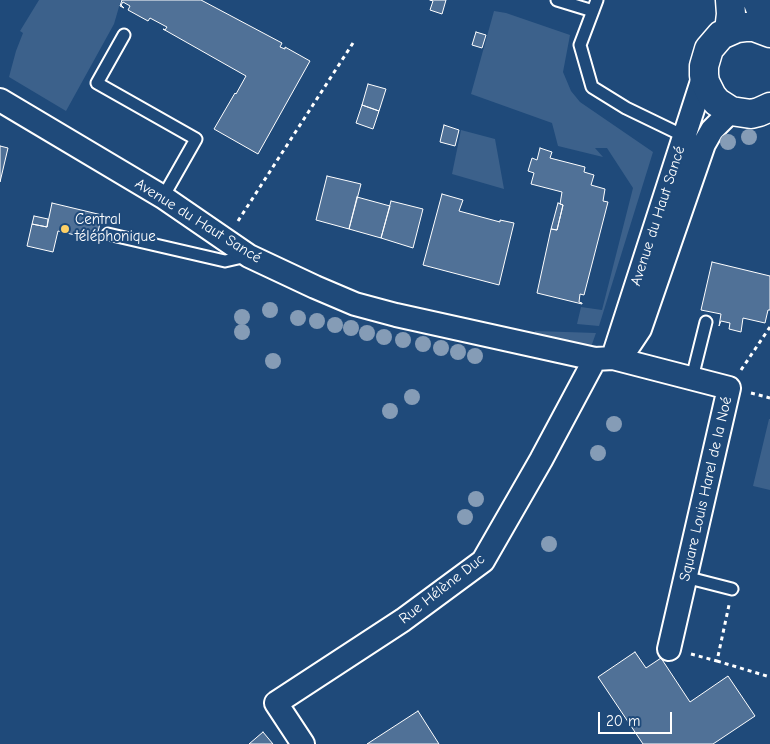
<!DOCTYPE html>
<meta charset="utf-8">
<style>
body{margin:0}
#map{position:relative;width:770px;height:744px;overflow:hidden;background:#1f4a7a;font-family:"Comic Neue",sans-serif}
canvas{display:block}
.scale{position:absolute;left:598px;top:712px;width:74px;height:22px;box-sizing:border-box;border:2px solid #fff;border-top:0;padding-left:6px;font-size:15px;line-height:18px;white-space:nowrap;color:#fff;-webkit-text-stroke:4px #1f4a7a;paint-order:stroke}
</style>
<div id="map">
<canvas width="770" height="744"></canvas>
<div class="scale">20 m</div>
</div>
<script>
const g = document.querySelector('canvas').getContext('2d');
g.lineJoin = 'round';
function fill(path, color) { g.fillStyle = color; g.fill(path, 'evenodd'); }
const toPath = rows => new Path2D(rows.map(r => 'M' + r).join(''));
function trace(path, color, width, dash) { g.strokeStyle = color; g.lineWidth = width; g.lineCap = dash ? 'butt' : 'round'; g.setLineDash(dash || []); g.stroke(path); }
function drawText(font, color, halo, rows, align = 'center') {
  g.font = font + ' "Comic Neue",sans-serif'; g.lineWidth = 4; g.setLineDash([]); g.textBaseline = 'middle'; g.strokeStyle = halo; g.fillStyle = color; for (const [text, x, y, turn = 0] of rows) {
    g.save(); g.translate(x, y); g.rotate((+turn || 0) * Math.PI / 180); g.textAlign = isNaN(turn) ? turn : align; if (halo) g.strokeText(text, 0, 0); g.fillText(text, 0, 0); g.restore();
  }
}
const green = toPath([
 [39,0,121,0,114,24,66,111,9,77,16,51,23,33,20,31],
 [494,11,506,13,570,35,563,72,571,91,580,102,653,152,599,326,577,324,581,307,602,310,633,188,607,148,595,148,603,157,558,146,552,123,471,94],
 [461,130,495,139,504,189,452,174],
 [535,331,596,333,591,347,534,335],
 [769,419,770,419,770,490,753,486]
]);
const building = toPath([
 [122,0,201,0,282,43,280,47,285,49,285,47,310,61,258,154,214,129,235,93,236,94,246,76,163,29,165,30,167,27,165,26,150,18,148,21,128,10,130,6,123,2,121,5,124,8,120,6,122,0],
 [430,0,446,0,442,14,430,10,433,1,430,0],
 [476,32,486,35,482,48,472,45,476,32],
 [368,84,386,89,379,111,362,105,368,84],
 [362,105,379,111,373,129,356,123,362,105],
 [444,125,459,130,455,146,440,142,444,125],
 [0,146,8,148,0,182,0,146],
 [540,148,552,152,550,158,585,167,584,172,594,175,591,185,605,189,603,201,608,202,584,295,580,294,579,302,582,303,582,304,537,293,551,229,557,230,563,205,560,204,562,192,531,184,534,173,528,171,532,158,537,160,540,148],
 [327,176,361,184,349,229,316,220,327,176],
 [442,194,463,200,459,211,500,222,500,220,514,223,499,285,423,265,442,194],
 [357,197,390,206,381,238,349,229,357,197],
 [391,201,423,209,413,248,381,238,391,201],
 [52,203,102,215,96,240,58,231,53,252,27,246,32,224,47,227,52,203],
 [558,203,563,205,557,230,551,229,558,203],
 [34,216,48,219,47,227,32,224,34,216],
 [712,262,770,276,770,310,768,310,765,323,743,318,741,332,729,329,730,323,721,321,719,326,721,314,701,310,712,262],
 [635,652,646,668,661,658,690,702,728,676,755,716,713,744,643,744,598,677,635,652],
 [418,711,439,744,367,744,418,711],
 [263,732,273,744,249,744,263,732]
]);
const path = toPath([
 [238,221,353,43],
 [741,370,770,327],
 [751,393,770,398],
 [691,654,717,661,729,605],
 [717,661,770,677]
]);
const service = toPath([
 [557,0,593,11],
 [597,0,580,45,592,87,626,108,686,137],
 [124,35,97,83,196,139,163,197],
 [108,234,225,261,247,256],
 [692,378,706,322],
 [685,577,732,589]
]);
const minor = toPath([
 [0,100,163,197,249,256,315,287,355,304,396,315,595,359,613,358,621,353,628,347,640,329,704,144,712,130,731,111],
 [613,357,704,75],
 [613,358,729,388,669,649],
 [303,744,276,703,403,620,483,561,541,460,595,359]
]);
const tertiary = toPath([
 [757,0,770,33],
 [729,31,731,14,730,0],
 [770,33,754,27,745,27,737,28,721,35,709,49,704,66,704,75,705,82,712,96,717,102,731,111,751,114,759,112,770,107]
]);
const trees = [
 [749,137],
 [728,142],
 [270,310],
 [242,317],
 [298,318],
 [317,321],
 [335,325],
 [351,328],
 [242,332],
 [367,333],
 [384,337],
 [403,340],
 [423,344],
 [441,348],
 [458,352],
 [475,356],
 [273,361],
 [412,397],
 [390,411],
 [614,424],
 [598,453],
 [476,499],
 [465,517],
 [549,544]
];
const markers = [
 [65,229,5,"#ffd166"]
];
const streetNames = [
 ["Avenue du Haut Sancé",658,216,-72],
 ["Avenue du Haut Sancé",198,221,32],
 ["Square Louis Harel de la Noé",706,489,-77],
 ["Rue Hélène Duc",442,589,-38]
];
const poiNames = [
 ["Central",75,220],
 ["téléphonique",75,237]
];
fill(green, '#3c618b');
fill(building, '#507197');
trace(building, '#fff', 1);
trace(service, '#fff', 15);
trace(minor, '#fff', 26);
trace(tertiary, '#fff', 31);
trace(path, '#fff', 3, [4, 4]);
trace(service, '#1f4a7a', 11);
trace(minor, '#1f4a7a', 22);
trace(tertiary, '#1f4a7a', 28);
g.fillStyle = '#859cb6';
for (const [x, y] of trees) { g.beginPath(); g.arc(x, y, 8, 0, 2 * Math.PI); g.fill(); }
for (const [x, y, r, color] of markers) { const dot = new Path2D(); dot.arc(x, y, r, 0, 2 * Math.PI); g.fillStyle = color; g.fill(dot); trace(dot, '#1f4a7a', 2); }
drawText('15px', '#fff', '#1f4a7a', streetNames);
drawText('15px', '#fff', '#1f4a7a', poiNames, 'left');
</script>
